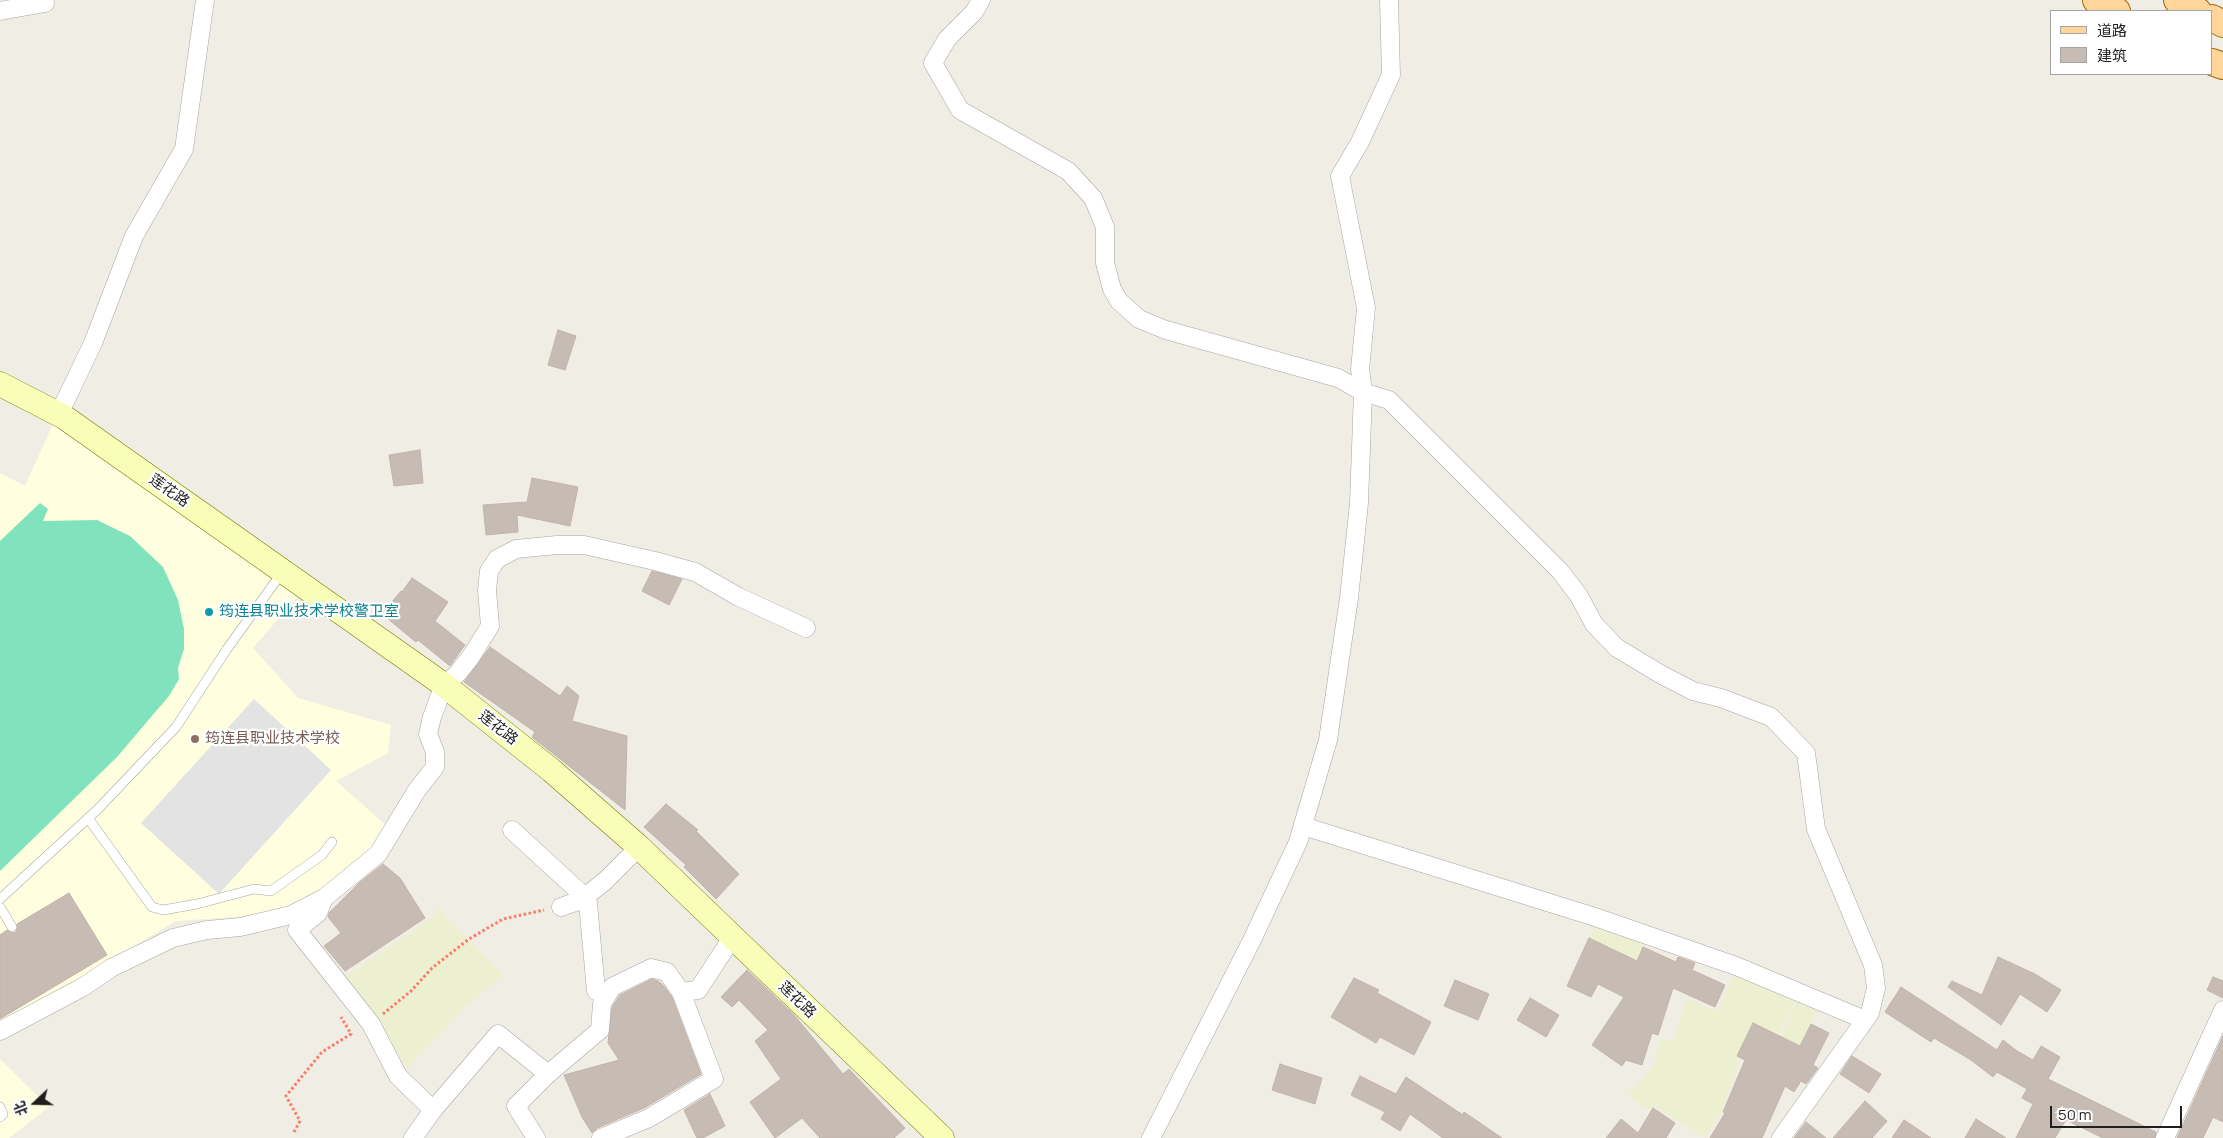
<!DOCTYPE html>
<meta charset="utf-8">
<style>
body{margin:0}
#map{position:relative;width:2223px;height:1138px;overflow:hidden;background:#f0ede5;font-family:Manrope,"Noto Sans SC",sans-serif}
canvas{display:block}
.legend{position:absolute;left:2050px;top:10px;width:162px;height:65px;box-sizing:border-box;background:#fff;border:1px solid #a5a5a5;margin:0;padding:6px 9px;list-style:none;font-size:15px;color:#1f1f1f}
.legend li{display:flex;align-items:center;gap:10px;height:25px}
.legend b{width:25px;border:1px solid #a5a5a5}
.north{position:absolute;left:10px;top:1078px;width:50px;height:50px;-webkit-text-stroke:4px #fff;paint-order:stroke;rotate:249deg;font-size:14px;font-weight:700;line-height:20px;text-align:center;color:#1f1f1f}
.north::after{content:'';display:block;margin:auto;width:18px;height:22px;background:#1f1f1f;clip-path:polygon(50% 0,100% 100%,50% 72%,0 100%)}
.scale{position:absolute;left:2050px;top:1106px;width:132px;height:22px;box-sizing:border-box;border:2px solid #1f1f1f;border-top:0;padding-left:6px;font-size:15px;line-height:18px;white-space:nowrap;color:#1f1f1f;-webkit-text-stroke:4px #fff;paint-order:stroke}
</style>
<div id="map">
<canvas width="2223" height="1138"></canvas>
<ul class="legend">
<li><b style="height:6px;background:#ffd59c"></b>道路</li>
<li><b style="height:14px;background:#c6bcb4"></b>建筑</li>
</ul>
<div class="north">北</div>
<div class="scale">50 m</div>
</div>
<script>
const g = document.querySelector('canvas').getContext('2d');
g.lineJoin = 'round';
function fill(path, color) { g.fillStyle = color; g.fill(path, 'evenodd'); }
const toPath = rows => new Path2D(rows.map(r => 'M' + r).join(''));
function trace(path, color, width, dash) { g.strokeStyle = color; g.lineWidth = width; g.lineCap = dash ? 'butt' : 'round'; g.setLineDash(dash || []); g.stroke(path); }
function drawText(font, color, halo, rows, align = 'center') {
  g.font = font + ' Manrope,"Noto Sans SC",sans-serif'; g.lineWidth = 4.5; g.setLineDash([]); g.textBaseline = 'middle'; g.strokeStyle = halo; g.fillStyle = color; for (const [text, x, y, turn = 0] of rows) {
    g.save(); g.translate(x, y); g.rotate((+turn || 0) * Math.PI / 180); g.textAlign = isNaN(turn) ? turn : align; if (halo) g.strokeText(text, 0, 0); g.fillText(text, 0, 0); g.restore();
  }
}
const education = toPath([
 [53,424,298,596,253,648,298,698,391,725,388,753,336,781,387,826,367,854,319,891,286,910,236,917,175,921,0,1030,0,473,25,486],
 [0,1059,49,1107,9,1138,0,1138]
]);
const farmland = toPath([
 [437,907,503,975,466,1007,407,1069,345,977,433,917],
 [1595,926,1646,940,1637,961,1589,938],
 [1735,972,1797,998,1778,1035,1753,1024,1737,1056,1738,1066,1721,1113,1705,1138,1654,1106,1648,1111,1628,1094,1653,1067,1660,1040,1672,1041,1687,999,1718,1011],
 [1799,998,1820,1005,1782,1083,1762,1074]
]);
const pitch = toPath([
 [40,503,48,509,43,521,97,520,130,536,163,567,178,600,184,629,184,649,178,668,179,679,169,696,117,757,0,871,0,541]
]);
const parking = toPath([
 [254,699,331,770,219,894,141,823]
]);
const building = toPath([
 [558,330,576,336,565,370,548,365,558,330],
 [420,450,423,483,394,486,389,455,420,450],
 [532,478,578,487,570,526,517,515,518,532,486,535,483,505,527,502,532,478],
 [652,571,682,579,669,605,642,591,652,571],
 [412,578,448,602,435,621,465,645,450,666,418,640,416,642,382,614,401,591,402,592,412,578],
 [490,647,560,696,567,686,579,696,572,721,627,736,625,810,532,737,535,732,464,682,490,647],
 [666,804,698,830,696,831,739,874,716,899,684,867,686,865,644,827,666,804],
 [383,864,400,878,425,918,345,971,324,946,341,933,328,917,329,913,360,882,383,864],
 [69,893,107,955,0,1019,0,935,7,930,12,933,16,932,17,924,69,893],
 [1589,938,1637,961,1643,947,1676,962,1678,957,1695,963,1692,970,1725,985,1715,1007,1673,988,1658,1035,1652,1033,1642,1065,1626,1060,1622,1066,1592,1045,1624,997,1598,984,1591,997,1567,986,1589,938],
 [1998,957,2035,974,2061,990,2047,1012,2020,994,2001,1025,1948,987,1952,981,1982,995,1998,957],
 [747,970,794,1015,843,1074,849,1069,905,1128,894,1138,820,1138,802,1118,775,1138,750,1102,781,1079,755,1041,768,1030,739,1000,732,1007,721,997,747,970],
 [2213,977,2223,981,2223,998,2207,990,2213,977],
 [1354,978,1379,990,1377,993,1431,1022,1414,1055,1380,1037,1376,1043,1331,1017,1354,978],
 [652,979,658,981,663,985,672,997,701,1074,644,1108,597,1128,592,1133,582,1117,564,1075,619,1060,608,1043,612,1007,620,995,652,979],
 [1455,980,1489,994,1478,1020,1444,1006,1455,980],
 [1901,987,1997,1050,2003,1040,2017,1051,2033,1060,2041,1046,2060,1057,2048,1079,2156,1132,2155,1138,2103,1138,2066,1120,2055,1138,2016,1138,2033,1104,2022,1098,2027,1089,1997,1072,1993,1077,1971,1060,1934,1038,1931,1042,1885,1012,1901,987],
 [1530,998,1559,1015,1546,1037,1517,1020,1530,998],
 [1753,1023,1800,1046,1811,1024,1829,1033,1813,1065,1818,1068,1806,1084,1801,1081,1794,1092,1785,1086,1762,1138,1710,1138,1725,1113,1723,1112,1745,1060,1737,1056,1753,1023],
 [2223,1036,2223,1122,2213,1117,2203,1138,2177,1138,2223,1036],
 [1852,1056,1881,1074,1869,1093,1840,1074,1852,1056],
 [1280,1064,1322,1078,1315,1104,1272,1090,1280,1064],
 [1360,1076,1396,1094,1406,1077,1463,1115,1464,1112,1502,1138,1443,1138,1410,1114,1400,1131,1381,1119,1385,1112,1351,1095,1360,1076],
 [710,1094,725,1126,703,1138,697,1138,684,1110,710,1094],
 [1865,1101,1887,1121,1872,1138,1833,1138,1865,1101],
 [1653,1108,1675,1123,1666,1138,1606,1138,1621,1119,1638,1133,1653,1108],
 [1976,1119,2006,1138,1965,1138,1976,1119],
 [1904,1120,1931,1138,1892,1138,1904,1120],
 [1806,1122,1826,1138,1794,1138,1806,1122]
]);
const path = toPath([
 [383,1014,411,991,432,968,469,939,503,919,544,910],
 [294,1132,300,1121,286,1096,322,1052,351,1034,341,1017]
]);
const service = toPath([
 [88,818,152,907,163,910,197,904,254,889,271,891,322,855,332,842],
 [0,899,98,809,176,727,227,649,283,571],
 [0,907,12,927],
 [0,1107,3,1114,0,1117]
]);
const minor = toPath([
 [981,0,974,12,947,39,933,63,960,110,1068,171,1093,198,1105,227,1105,263,1112,289,1119,301,1139,319,1166,330,1338,378,1363,392,1389,400,1560,571,1579,596,1594,624,1617,648,1662,675,1693,691,1721,698,1771,717,1806,753,1816,829,1873,965,1876,988,1870,1013,1781,1138],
 [0,11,45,3],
 [59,414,93,343,134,236,184,149,205,0],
 [1303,826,1595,917,1736,966,1865,1020],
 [512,830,585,897,588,903,596,991],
 [561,907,581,900,605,881,639,847],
 [0,1031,83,987,111,968,173,938,207,930,240,927,291,915,324,898],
 [548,1074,600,1030,602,1004,612,987,651,968,667,972,681,992],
 [433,1110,398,1076,371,1024,297,930,318,913,324,898,378,854,417,790,435,767,435,752,428,734,432,717,444,685,457,674,470,658,490,626,487,590,489,571,497,559,516,549,557,545,584,545,655,561,695,572,739,597,806,628],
 [413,1138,433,1110,498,1034,548,1074,516,1106,536,1138],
 [601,1138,649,1118,714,1079,681,992,698,990,732,938],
 [1151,1138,1252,940,1298,842,1328,740,1349,598,1359,503,1363,392,1360,369,1366,308,1340,176,1360,142,1391,75,1389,0],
 [2165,1138,2223,1010]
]);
const secondary = toPath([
 [0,384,64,417,444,685,551,770,639,847,942,1138]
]);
const primary = toPath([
 [2096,0,2117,11],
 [2177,0,2198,11],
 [2212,18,2223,24],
 [2212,62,2223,66]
]);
const markers = [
 [209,612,5,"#0f9aa8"],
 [195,739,5,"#8d6e63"]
];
const streetNames = [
 ["莲花路",169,491,35],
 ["莲花路",498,728,38],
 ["莲花路",797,1000,44]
];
const cultureNames = [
 ["筠连县职业技术学校警卫室",219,612]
];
const educationNames = [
 ["筠连县职业技术学校",205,739]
];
fill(education, '#ffffe0');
fill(farmland, '#edf0d0');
fill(pitch, '#80e3bd');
fill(parking, '#e3e3e3');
fill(building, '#c6bcb4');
trace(building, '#c3b3a7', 1);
trace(service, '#a6a6a6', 10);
trace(minor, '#a6a6a6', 19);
trace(secondary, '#6e7d00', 25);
trace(primary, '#9b6900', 28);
trace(path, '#ff7968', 3, [2.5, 2.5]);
trace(service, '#fff', 9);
trace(minor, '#fff', 18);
trace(secondary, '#f8fdb7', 24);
trace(primary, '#ffd59c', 26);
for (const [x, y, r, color] of markers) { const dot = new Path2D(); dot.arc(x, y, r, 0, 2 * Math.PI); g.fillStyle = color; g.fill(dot); trace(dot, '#fff', 2); }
drawText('15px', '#1f1f1f', '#fff', streetNames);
drawText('15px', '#0d838f', '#fff', cultureNames, 'left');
drawText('15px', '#785e54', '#fff', educationNames, 'left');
</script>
